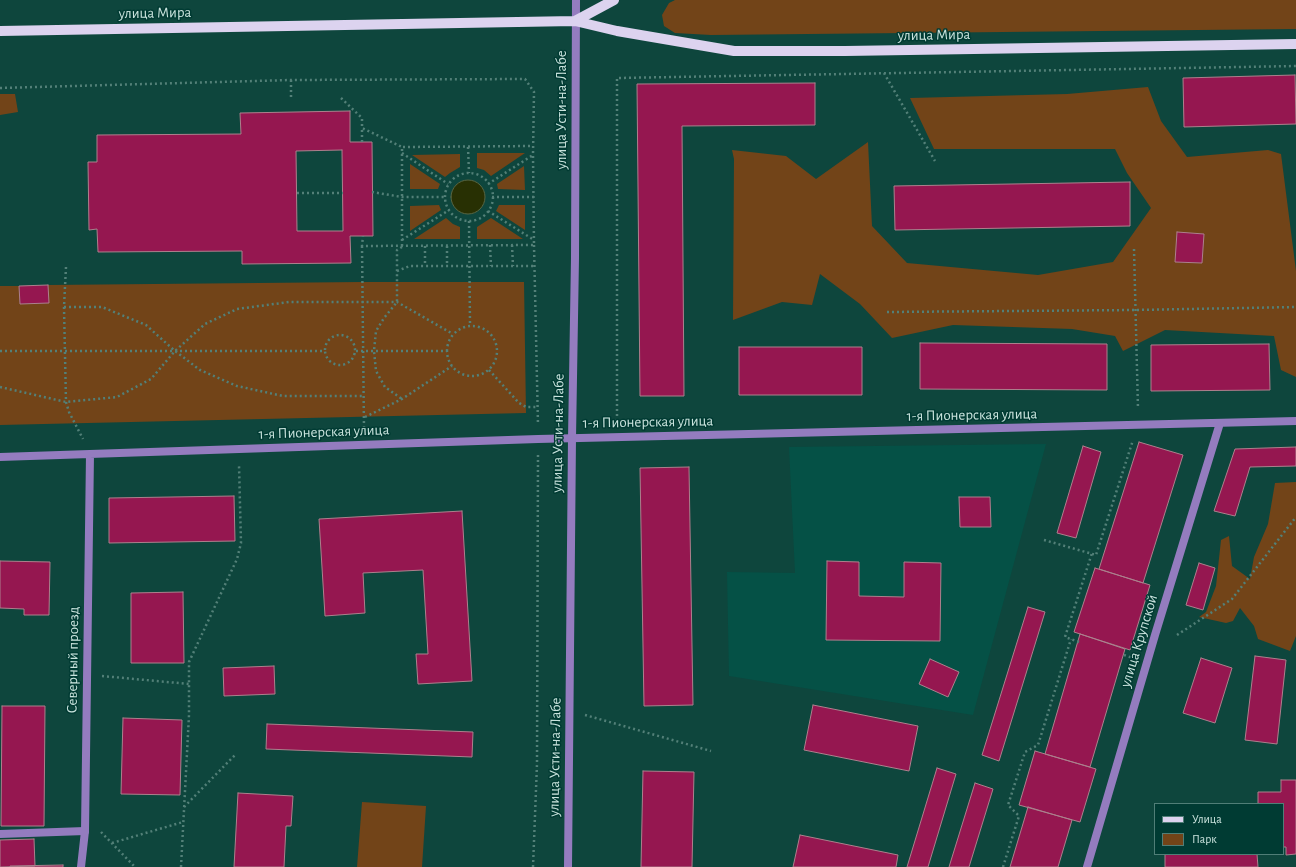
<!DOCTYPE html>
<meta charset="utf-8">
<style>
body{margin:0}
#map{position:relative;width:1296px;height:867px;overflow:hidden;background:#0e463d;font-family:"Alegreya Sans",sans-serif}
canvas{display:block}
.legend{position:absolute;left:1154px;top:803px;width:130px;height:52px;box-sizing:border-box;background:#003b33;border:1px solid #507e77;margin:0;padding:5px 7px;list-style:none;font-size:12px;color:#c9e3dd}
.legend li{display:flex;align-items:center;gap:8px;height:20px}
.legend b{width:20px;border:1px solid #507e77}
</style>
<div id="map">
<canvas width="1296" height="867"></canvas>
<ul class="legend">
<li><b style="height:5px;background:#dcd3ef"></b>Улица</li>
<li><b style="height:11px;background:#724418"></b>Парк</li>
</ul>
</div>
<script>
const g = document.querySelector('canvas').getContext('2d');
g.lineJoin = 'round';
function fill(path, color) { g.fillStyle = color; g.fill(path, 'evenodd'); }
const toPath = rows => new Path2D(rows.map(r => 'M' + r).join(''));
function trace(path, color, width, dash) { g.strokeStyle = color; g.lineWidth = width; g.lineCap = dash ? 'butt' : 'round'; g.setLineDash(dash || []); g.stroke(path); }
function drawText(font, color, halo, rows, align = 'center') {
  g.font = font + ' "Alegreya Sans",sans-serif'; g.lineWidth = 3; g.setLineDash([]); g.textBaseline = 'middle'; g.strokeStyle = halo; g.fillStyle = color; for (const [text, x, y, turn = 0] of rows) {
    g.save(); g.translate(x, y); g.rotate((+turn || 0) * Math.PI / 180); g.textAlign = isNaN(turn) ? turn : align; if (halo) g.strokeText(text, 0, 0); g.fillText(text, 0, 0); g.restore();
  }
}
const built = toPath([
 [1046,444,973,715,729,676,727,572,795,573,789,447]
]);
const green = toPath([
 [675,0,1296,0,1296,29,711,35,675,33,664,26,662,15,669,3],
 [1148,87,1161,121,1187,157,1268,150,1281,154,1296,271,1296,377,1281,370,1274,336,1165,330,1123,351,1115,336,1072,329,953,325,892,338,860,304,820,274,812,305,782,302,733,320,734,159,732,150,786,156,816,179,868,142,872,226,907,263,1038,275,1113,262,1151,208,1127,173,1115,149,934,149,910,98,1067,94],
 [1177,233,1203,234,1202,263,1176,262],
 [0,94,15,94,18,112,0,115],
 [477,153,525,153,491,176,484,170,477,168],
 [460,154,460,167,450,173,445,177,412,155],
 [410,164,440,184,438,189,410,189],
 [524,166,525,190,498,189,497,184],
 [439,205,441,210,410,231,410,206],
 [499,205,525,205,525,230,496,211],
 [446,218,453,224,460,227,460,239,414,239],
 [491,218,523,239,477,239,477,227],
 [362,282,524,282,526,413,0,425,0,286,19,286,20,304,48,303,48,285],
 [1296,482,1296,636,1290,651,1258,639,1254,626,1240,608,1233,621,1226,623,1199,617,1206,612,1216,586,1221,540,1229,536,1232,566,1250,579,1254,557,1268,524,1275,483],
 [362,802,426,806,422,867,357,867]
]);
const water = toPath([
 '451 197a17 17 0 1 1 34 0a17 17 0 1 1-34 0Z'
]);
const building = toPath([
 [1295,75,1296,124,1184,127,1183,78,1295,75],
 [815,83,815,125,682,126,684,396,640,396,637,84,815,83],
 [350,111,350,142,372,142,373,236,350,236,351,263,242,264,242,251,98,252,97,229,89,230,88,162,97,162,97,135,241,134,240,113,350,111],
 [342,150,343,231,297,231,296,151,342,150],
 [1130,182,1130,226,895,230,894,186,1130,182],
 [1177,232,1204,234,1202,263,1175,262,1177,232],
 [48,285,49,303,20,304,19,286,48,285],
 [920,343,1107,344,1107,390,920,389,920,343],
 [1269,344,1270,390,1151,391,1151,345,1269,344],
 [739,347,862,347,862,395,739,395,739,347],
 [1139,442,1183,455,1143,583,1099,569,1139,442],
 [1083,446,1101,452,1076,538,1057,533,1083,446],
 [1296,447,1296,466,1250,467,1235,516,1214,511,1235,449,1296,447],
 [689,467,693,705,644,706,640,468,689,467],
 [234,496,235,541,109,543,109,498,234,496],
 [959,497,990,497,991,527,960,527,959,497],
 [462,511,472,681,418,684,416,654,428,654,423,570,363,573,365,613,325,616,319,519,462,511],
 [0,561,50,562,49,615,24,615,24,609,0,608,0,561],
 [827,561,859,562,859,596,904,597,904,562,941,563,940,641,826,640,827,561],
 [1199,563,1215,568,1203,610,1186,605,1199,563],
 [1095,568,1150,585,1130,650,1074,632,1095,568],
 [183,592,184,663,131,663,131,593,183,592],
 [1028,607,1045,612,999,761,982,755,1028,607],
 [1080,634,1125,649,1090,767,1045,754,1080,634],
 [1255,656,1286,660,1277,744,1245,740,1255,656],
 [1201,658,1232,668,1215,723,1183,713,1201,658],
 [930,659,959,672,948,697,919,684,930,659],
 [274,666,275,694,224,696,223,668,274,666],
 [813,705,918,726,909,771,804,750,813,705],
 [2,706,45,706,44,826,1,826,2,706],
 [123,718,182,720,180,795,121,794,123,718],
 [267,724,473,732,472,757,266,749,267,724],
 [1035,751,1096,769,1080,822,1019,805,1035,751],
 [937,768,956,774,928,867,907,867,937,768],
 [643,771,694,772,692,867,641,867,643,771],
 [1281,780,1296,780,1296,854,1286,855,1286,847,1283,847,1283,804,1258,804,1258,792,1281,792,1281,780],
 [975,783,993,789,969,867,949,867,975,783],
 [238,793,293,796,291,826,286,826,284,867,234,867,238,793],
 [1028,807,1072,820,1058,867,1010,867,1028,807],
 [800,835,898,855,896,867,793,867,800,835],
 [34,839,35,866,0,867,0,840,34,839],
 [1165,854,1257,854,1258,867,1165,867,1165,854],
 [63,865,63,867,10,867,10,866,63,865]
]);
const path = toPath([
 [884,73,935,161],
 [291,80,291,99],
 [0,88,291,80,525,79,534,92,533,155,534,245,362,246,363,236],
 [341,98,362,118,362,128,402,147],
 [362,142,362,128],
 [468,147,469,173],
 [402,153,448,184],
 '445 197a24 24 0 1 1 48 0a24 24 0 1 1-48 0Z',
 [488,184,533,155],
 [372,192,402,197,444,197],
 [297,193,343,193],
 [492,197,534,197],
 [488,211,534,240],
 [469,221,470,325],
 [402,240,449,210],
 [490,245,491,266],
 [512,245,513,266],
 [534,245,538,425],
 [362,246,364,429],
 [402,246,402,147,533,146],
 [425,246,425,266],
 [447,246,447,266],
 [402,247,397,250,397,302,384,318,376,331,374,351,376,371,385,387,402,399],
 [1134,249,1138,409],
 [66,267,64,307,66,402,69,412,83,439],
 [397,271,410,266,534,266],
 [64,307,102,307,146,325,175,351,200,370,237,386,283,396,364,396],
 [887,312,1135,310,1296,307],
 '447 351a25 25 0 1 1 50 0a25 25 0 1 1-50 0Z',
 '325 350a15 15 0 1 1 30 0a15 15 0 1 1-30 0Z',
 [0,351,325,351],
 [356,351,447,351],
 [489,370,519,403,526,407,537,407],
 [0,387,66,402,117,397,151,379,175,351,205,324,237,309,289,302,397,302,453,334],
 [365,417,402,399,452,366],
 [617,421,617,78,1296,66],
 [1044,540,1096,555,1133,440],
 [1177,635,1232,599,1296,517],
 [1079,642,1065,637,1092,553],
 [1124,655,1133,658],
 [102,676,189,684],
 [585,715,711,751],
 [184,807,235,755],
 [101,832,135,867],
 [112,843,183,822],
 [181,867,189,715,189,662,237,559,241,543,239,465],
 [533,867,537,764,538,454],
 [1003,867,1019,816,1008,805,1025,752,1038,745,1071,639]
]);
const service = toPath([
 [0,834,85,831]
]);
const minor = toPath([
 [0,457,538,439,1296,421],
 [81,867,85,831,90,454],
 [1087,867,1155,635,1220,423]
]);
const tertiary = toPath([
 [568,867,572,438,575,258,576,0]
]);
const primary = toPath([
 [575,21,614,0],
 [0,31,575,21,617,31,734,51,845,51,1296,44]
]);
const streetNames = [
 ["улица Мира",155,13,-1],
 ["улица Мира",934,35,-1],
 ["улица Усти-на-Лабе",561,110,-90],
 ["1-я Пионерская улица",972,415,-1],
 ["1-я Пионерская улица",648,422,-1],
 ["1-я Пионерская улица",324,432,-2],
 ["улица Усти-на-Лабе",558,433,-89],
 ["улица Крупской",1139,641,-73],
 ["Северный проезд",73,660,-89],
 ["улица Усти-на-Лабе",555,757,-89]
];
fill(built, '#055146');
fill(green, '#724418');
fill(water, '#283003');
trace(water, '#586644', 1);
fill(building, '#951750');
trace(building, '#ad808d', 1);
trace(path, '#538078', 2.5, [2, 3]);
trace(service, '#947cbf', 8);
trace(minor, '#947cbf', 8);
trace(tertiary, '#947cbf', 8);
trace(primary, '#dcd3ef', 10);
drawText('15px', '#c9e3dd', '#003b33', streetNames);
</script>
